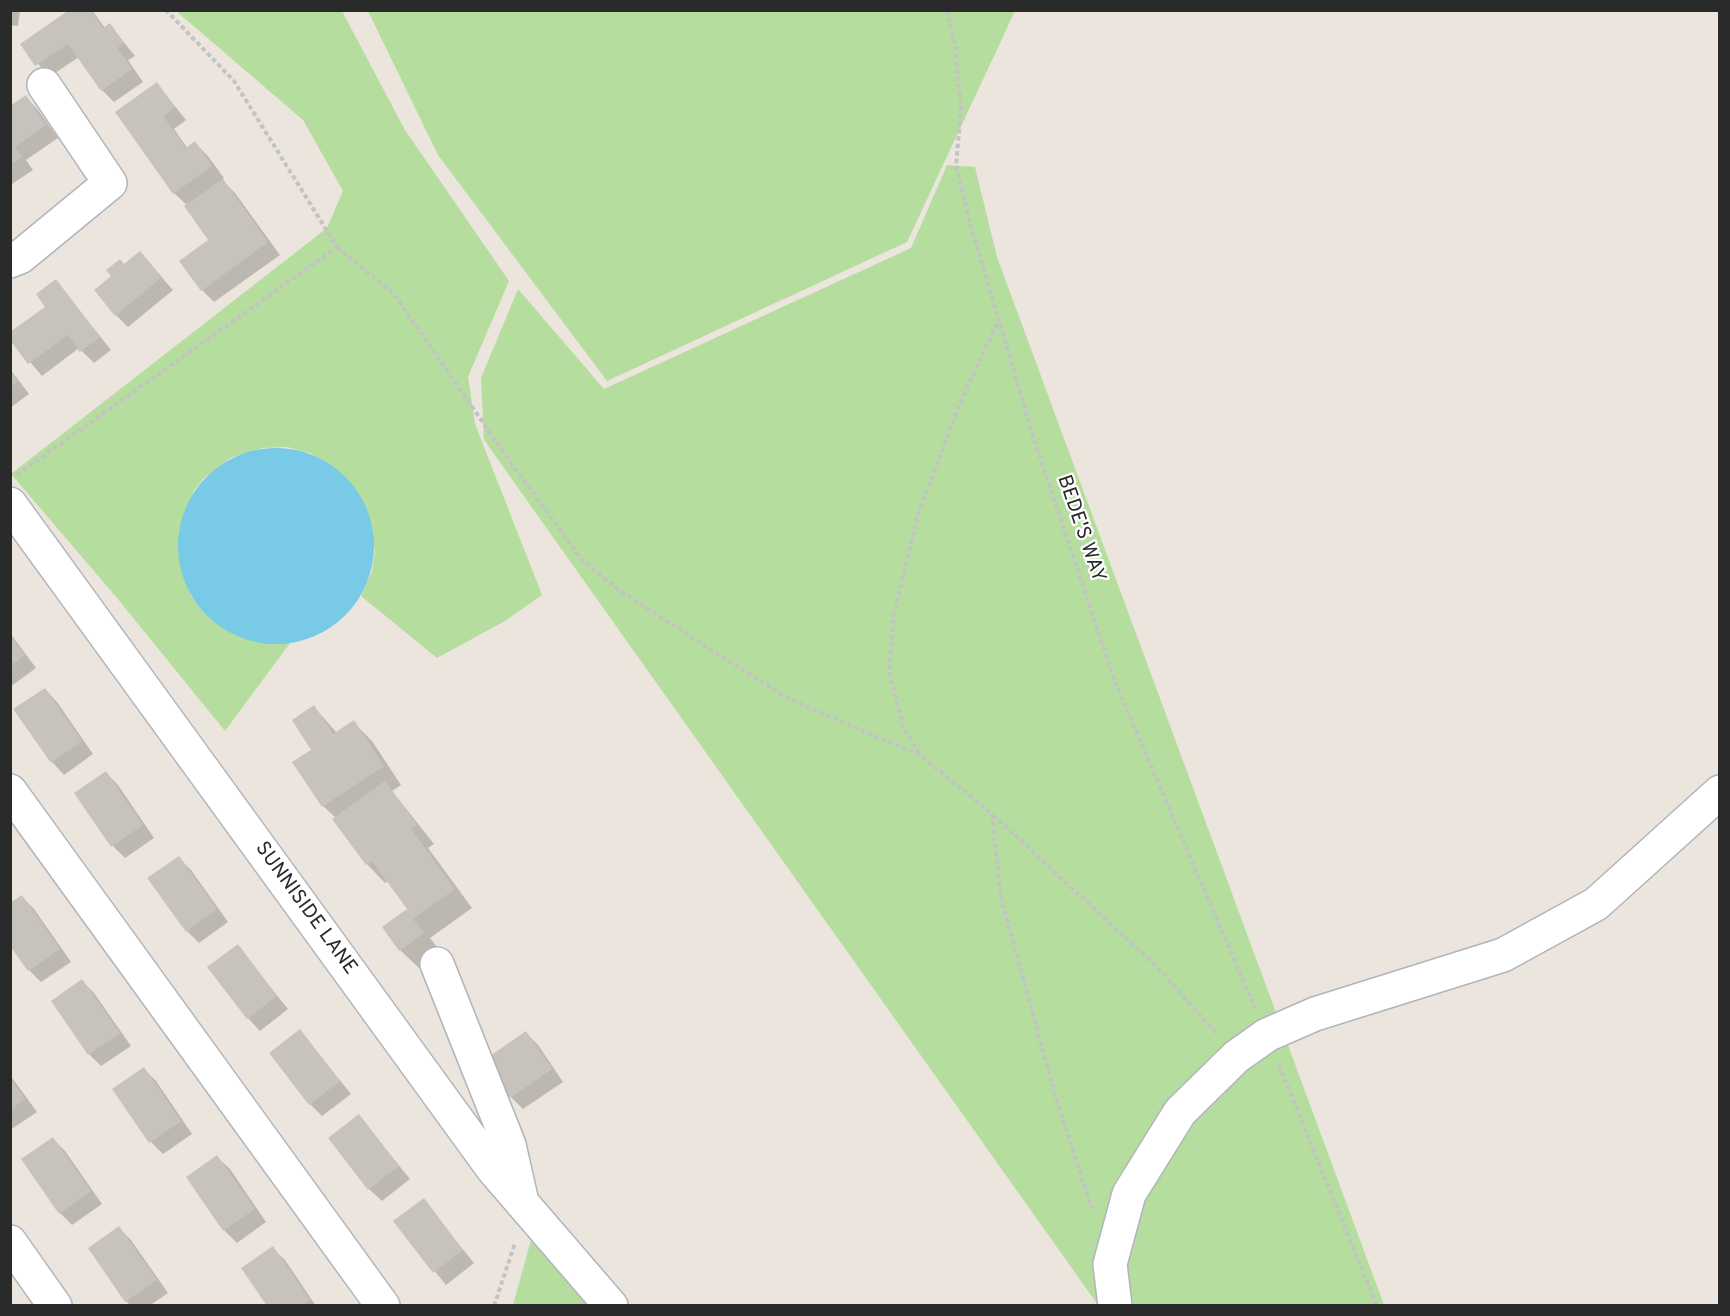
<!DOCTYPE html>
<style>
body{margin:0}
#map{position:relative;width:1730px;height:1316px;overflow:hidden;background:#ebe5dd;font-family:Overpass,sans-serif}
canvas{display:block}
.frame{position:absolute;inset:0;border:12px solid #2a2a2a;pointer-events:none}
</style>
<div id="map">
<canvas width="1730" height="1316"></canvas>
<div class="frame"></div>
</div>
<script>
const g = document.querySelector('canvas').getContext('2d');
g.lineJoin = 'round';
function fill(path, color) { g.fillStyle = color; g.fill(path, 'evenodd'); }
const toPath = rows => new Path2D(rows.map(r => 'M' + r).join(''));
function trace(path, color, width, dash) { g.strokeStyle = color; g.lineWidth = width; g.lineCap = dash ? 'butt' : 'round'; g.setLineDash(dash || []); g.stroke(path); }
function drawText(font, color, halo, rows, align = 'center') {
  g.font = font + ' Overpass,sans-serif'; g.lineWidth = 4.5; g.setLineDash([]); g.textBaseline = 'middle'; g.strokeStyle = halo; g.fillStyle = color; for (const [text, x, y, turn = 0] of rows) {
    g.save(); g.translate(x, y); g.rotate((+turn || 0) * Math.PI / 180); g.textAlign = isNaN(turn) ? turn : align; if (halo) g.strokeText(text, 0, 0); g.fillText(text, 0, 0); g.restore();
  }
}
const green = toPath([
 [176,11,342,11,405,130,509,281,468,377,475,424,542,595,505,621,437,658,361,596,372,571,375,550,313,454,287,447,263,448,230,458,204,478,193,492,190,594,202,610,226,630,252,641,290,643,225,731,117,598,11,474,327,228,343,191,303,120],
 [368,11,1015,11,907,242,607,381,438,155],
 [947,165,975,167,997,257,1384,1305,1098,1305,484,440,481,378,518,289,604,389,911,248],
 [531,1240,589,1305,513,1305]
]);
const water = toPath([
 '178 546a98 98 0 1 1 196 0a98 98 0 1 1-196 0Z'
]);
const shadow = toPath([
 [10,10,20,10,18,26,10,25],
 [71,10,92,10,105,28,110,25,135,56,128,60,143,82,114,102,102,90,79,57,49,77,22,44],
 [157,84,186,120,174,129,188,149,195,143,207,155,224,178,222,180,235,193,280,255,214,302,202,290,210,240,188,206,174,193],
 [26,97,38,110,58,138,26,160,33,170,12,184,10,108],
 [140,253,173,290,128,327,116,315,124,266],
 [56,281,111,350,94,363,79,348,42,376,10,338,47,307],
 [10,369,29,394,10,408],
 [10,633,36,668,10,687],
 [45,689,57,702,93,754,64,775,52,762],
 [314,707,337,733,353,722,372,741,401,785,392,791,434,844,428,848,472,908,430,938,441,952,419,968,400,950,409,910,388,881,385,883,367,864,336,818,323,806,313,750],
 [106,773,118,785,154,838,125,858,113,846,76,794],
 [179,858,191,870,228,922,199,943,187,931],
 [22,897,34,909,71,962,41,982,29,970],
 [237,946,288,1009,260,1031,248,1018],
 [82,981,94,993,131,1046,101,1066,89,1054],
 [300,1031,351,1094,322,1116,310,1104],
 [526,1033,538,1045,563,1082,523,1109,511,1097],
 [144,1069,156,1081,192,1134,163,1154,151,1142,114,1089],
 [10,1075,37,1112,10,1130],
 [359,1116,410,1179,382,1201,369,1189],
 [53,1139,65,1151,102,1204,72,1225,60,1213],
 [217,1157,230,1169,266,1222,237,1243,224,1230,188,1178],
 [423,1200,474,1263,446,1285,395,1222],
 [119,1228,131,1240,168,1293,149,1306,131,1306,126,1301],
 [272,1248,285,1260,316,1306,269,1306]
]);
const building = toPath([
 [69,10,91,10,103,28,110,23,124,43,117,48,132,69,101,91,68,44,35,66,20,44],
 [157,82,175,107,163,116,186,148,195,141,212,166,173,194,115,112],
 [26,95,46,125,15,147,22,157,10,165,10,106],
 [223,179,268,242,201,291,179,261,208,240,184,206],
 [140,251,162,277,115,316,94,290,111,276,106,270,120,259,124,264],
 [56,279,100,337,80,352,68,335,28,364,10,340,10,332,45,307,36,294],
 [10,371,18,381,10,387],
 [10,636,25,655,10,666],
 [45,688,82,741,51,763,13,709],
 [314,705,333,734,354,720,384,766,322,807,292,762,311,750,292,720],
 [106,771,143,825,111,847,74,793],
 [385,781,417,825,411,829,455,889,413,919,424,933,399,951,382,927,407,909,372,861,366,865,332,819],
 [179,856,217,909,186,932,147,878],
 [22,895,60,949,28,971,10,946,10,903],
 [238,944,277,996,247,1019,207,967],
 [82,979,120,1033,88,1055,51,1001],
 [300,1029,340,1081,309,1105,269,1053],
 [526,1031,552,1069,510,1098,484,1060],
 [144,1067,181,1121,149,1143,112,1089],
 [10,1078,25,1099,10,1110],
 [359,1114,399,1166,368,1190,328,1138],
 [53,1137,91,1191,59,1214,21,1159],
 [217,1155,255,1209,223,1231,186,1177],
 [424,1198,463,1250,433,1273,393,1221],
 [119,1226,157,1280,125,1302,88,1248],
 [273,1246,310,1300,302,1306,267,1306,241,1268]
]);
const path = toPath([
 [947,10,955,45,961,108,956,166,970,223,1033,436,1115,682,1255,1008],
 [337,247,394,294,511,463,583,561,623,593,787,698,920,755,992,814,1001,898,1056,1098,1092,1209],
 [17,475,337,247,234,81,166,10],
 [919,753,904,729,889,672,894,614,918,514,960,403,998,321],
 [993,815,1156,966,1217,1034],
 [1279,1065,1377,1306],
 [494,1306,515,1243]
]);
const minor = toPath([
 [10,261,20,257,110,183,44,85],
 [10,504,493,1169,611,1306],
 [10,791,383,1306],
 [437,964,509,1145,521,1198],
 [10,1242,55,1306],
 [1115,1306,1110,1264,1129,1194,1180,1112,1236,1057,1267,1035,1315,1014,1503,955,1596,904,1720,792]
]);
const streetNames = [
 ["BEDE'S WAY",1080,529,71],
 ["SUNNISIDE LANE",305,909,54]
];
fill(green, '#b5de9e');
fill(water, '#78cae6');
fill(shadow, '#0003');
fill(building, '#c7c3bc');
trace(minor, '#b1b4bd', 36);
trace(path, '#c3c3c3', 4, [4.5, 3]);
trace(minor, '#fff', 33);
drawText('20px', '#2a2a2a', '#fff', streetNames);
</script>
